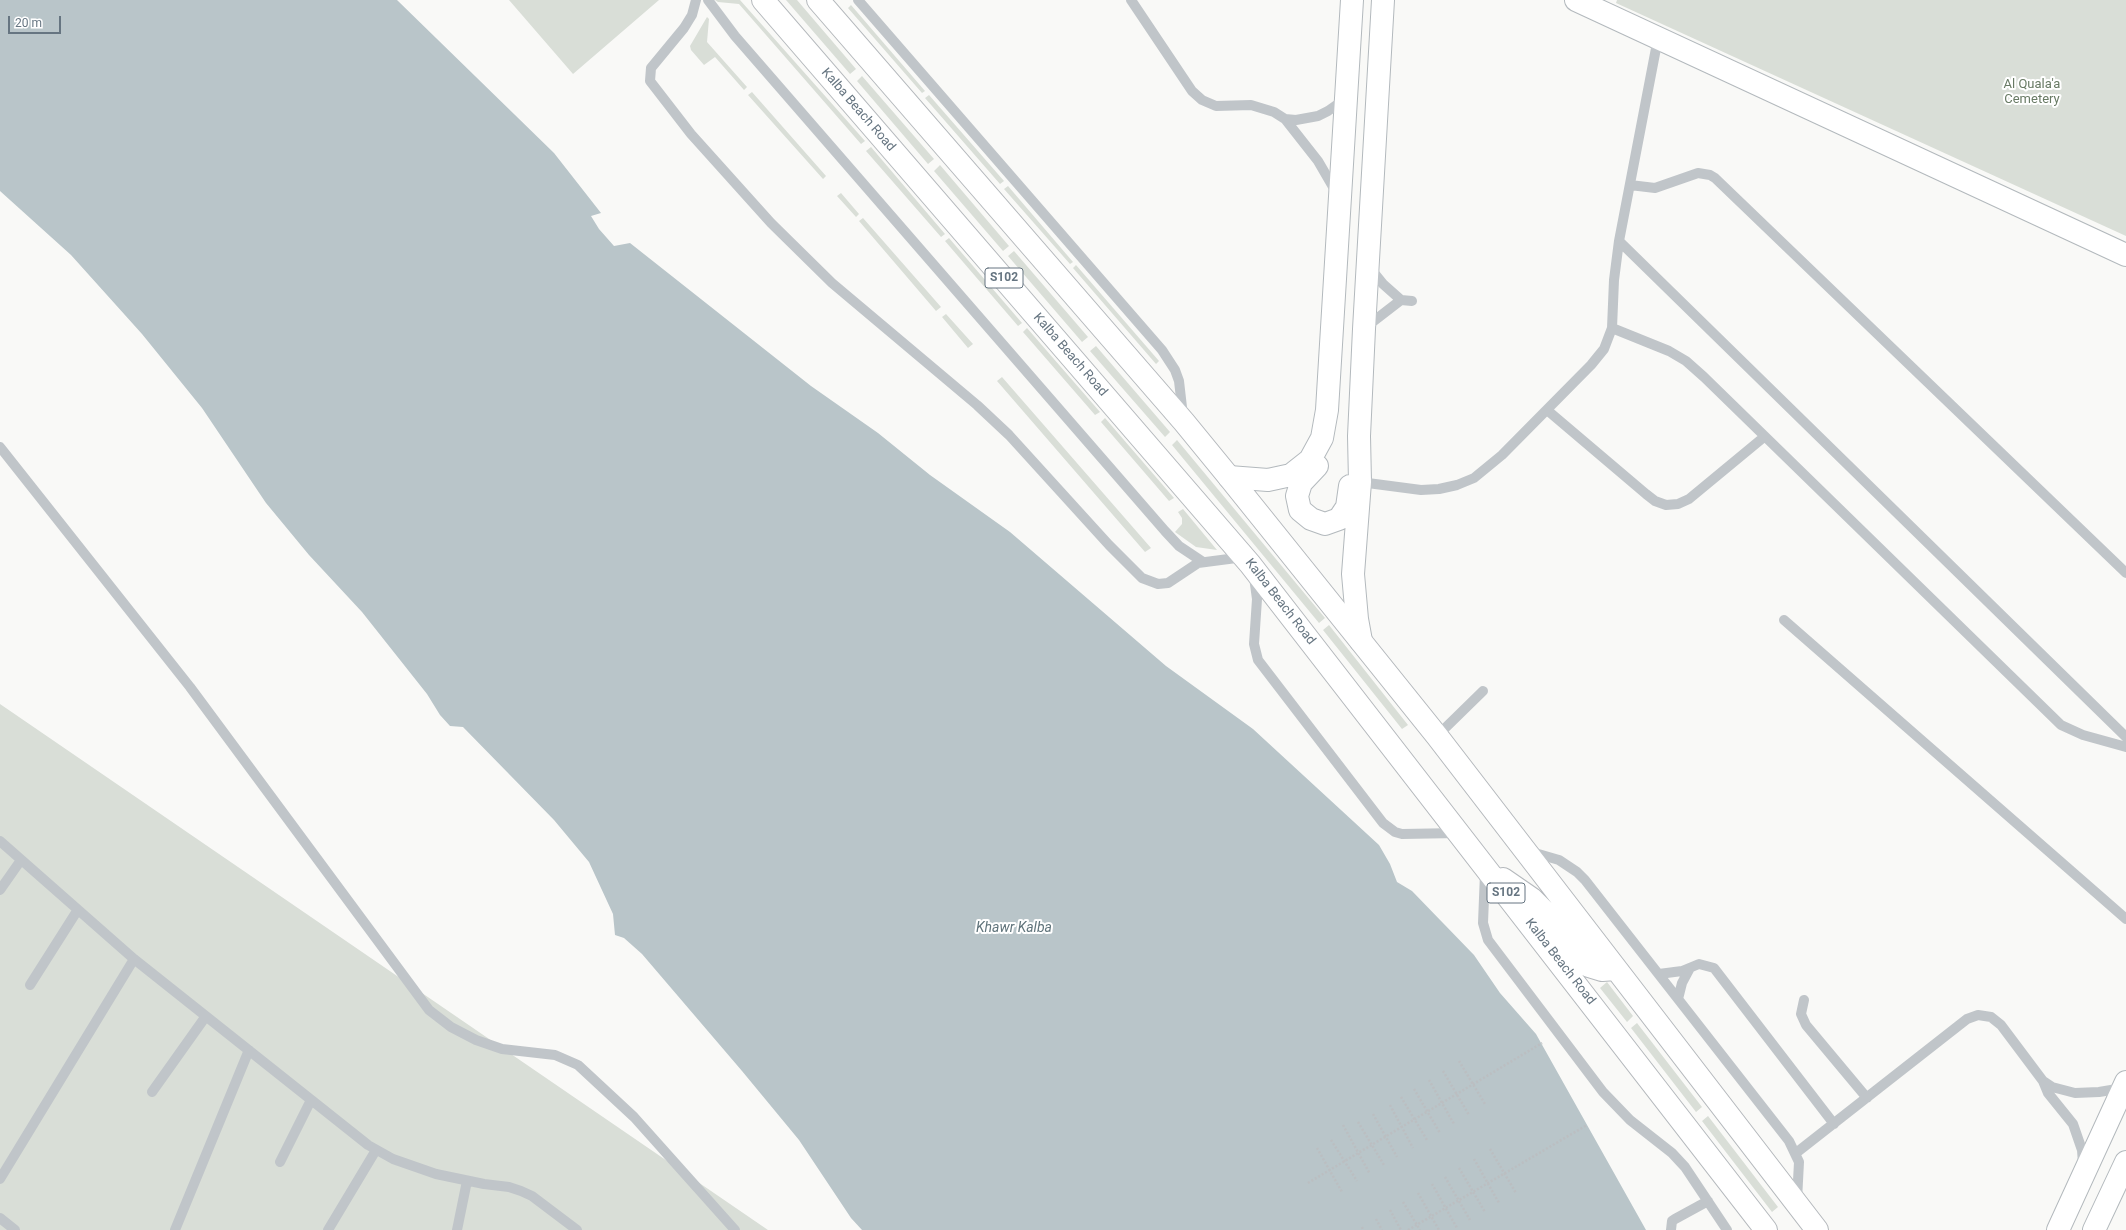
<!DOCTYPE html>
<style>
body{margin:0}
#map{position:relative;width:2126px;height:1230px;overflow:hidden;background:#f9f9f7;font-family:Roboto,sans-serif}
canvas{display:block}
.scale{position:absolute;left:8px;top:16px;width:53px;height:18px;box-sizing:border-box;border:2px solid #667581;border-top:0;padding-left:5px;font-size:12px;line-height:14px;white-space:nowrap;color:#667581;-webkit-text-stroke:3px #fff;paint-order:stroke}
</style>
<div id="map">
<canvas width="2126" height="1230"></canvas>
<div class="scale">20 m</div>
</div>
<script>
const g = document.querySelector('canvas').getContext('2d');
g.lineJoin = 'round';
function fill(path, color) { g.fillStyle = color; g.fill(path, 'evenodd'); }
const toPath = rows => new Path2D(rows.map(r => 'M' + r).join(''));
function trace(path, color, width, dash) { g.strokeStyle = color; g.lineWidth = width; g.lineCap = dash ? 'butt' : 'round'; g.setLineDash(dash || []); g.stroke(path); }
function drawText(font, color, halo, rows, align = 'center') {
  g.font = font + ' Roboto,sans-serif'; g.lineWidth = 4; g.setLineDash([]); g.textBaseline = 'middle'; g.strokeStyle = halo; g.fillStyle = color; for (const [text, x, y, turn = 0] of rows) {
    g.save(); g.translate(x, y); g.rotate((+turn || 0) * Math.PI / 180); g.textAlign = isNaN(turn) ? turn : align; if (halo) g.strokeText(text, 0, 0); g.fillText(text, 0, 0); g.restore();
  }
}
const green = toPath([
 [509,0,659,0,573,74],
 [715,0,740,0,865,141,861,144,739,4,718,2],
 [786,0,797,0,856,69,850,74],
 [1617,0,2126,0,2126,236,1616,3],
 [851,5,925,91,922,93,848,8],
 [707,17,709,19,707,42,747,87,744,90,715,57,704,65,691,50,690,46],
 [862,76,934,159,928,164,857,81],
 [752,92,826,176,823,179,748,95],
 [929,95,1004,181,1000,184,925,98],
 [871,147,945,234,941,237,866,151],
 [940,165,1009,246,1003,251,934,171],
 [1008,186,1073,262,1070,264,1004,189],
 [841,193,859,214,856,217,837,196],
 [863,218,941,307,936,311,859,221],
 [949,238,1022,323,1018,326,945,241],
 [1014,251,1088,337,1082,342,1008,256],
 [1076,265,1159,361,1156,364,1073,268],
 [946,314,973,344,968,348,942,317],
 [1027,328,1100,412,1095,415,1023,332],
 [1096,346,1170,432,1165,437,1090,351],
 [1002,377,1151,548,1145,552,997,381],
 [1105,418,1174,498,1169,501,1101,422],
 [1177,440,1325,618,1319,623,1172,445],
 [1183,509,1217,550,1196,547,1175,532,1182,524,1182,518,1178,512],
 [1329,625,1408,725,1402,729,1323,630],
 [0,704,768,1230,0,1230],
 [1607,982,1633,1016,1627,1022,1600,988],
 [1637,1023,1702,1107,1696,1112,1631,1028],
 [1708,1116,1778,1207,1772,1212,1702,1121]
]);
const water = toPath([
 [0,0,397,0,554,153,601,213,591,216,599,229,614,246,630,243,811,386,878,433,930,475,1010,532,1166,666,1253,729,1379,845,1390,864,1397,882,1412,891,1474,955,1500,993,1536,1034,1646,1230,862,1230,851,1218,799,1140,742,1071,642,954,624,938,615,935,613,914,589,862,554,820,463,727,450,726,440,715,427,694,362,612,309,555,266,503,202,408,142,334,71,255,0,191]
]);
const path = toPath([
 [1459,1061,1485,1104],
 [1443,1071,1469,1115],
 [1429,1080,1454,1124],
 [1414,1089,1440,1133],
 [1401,1097,1427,1140],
 [1390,1105,1413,1148],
 [1373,1114,1397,1157],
 [1358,1122,1384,1165],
 [1343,1125,1370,1174],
 [1331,1140,1357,1181],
 [1317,1148,1342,1192],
 [1490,1149,1516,1193],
 [1474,1159,1499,1203],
 [1459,1168,1485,1212],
 [1445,1177,1470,1220],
 [1308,1183,1542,1043],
 [1432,1184,1457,1228],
 [1418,1193,1439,1230],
 [1403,1202,1420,1230],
 [1390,1210,1401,1230],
 [1376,1219,1382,1230],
 [1362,1227,1363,1230],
 [1408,1230,1587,1125]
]);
const lane = toPath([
 [696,0,692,15,684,28,651,68,650,81,691,134,771,223,832,283,977,405,1009,435,1109,545,1142,578,1158,584,1168,583,1198,563,1244,557],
 [708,0,735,36,1165,531,1179,546,1203,562],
 [858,0,1162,350,1175,370,1179,381,1183,416],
 [1131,0,1192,91,1202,100,1216,106,1251,105,1274,112,1285,119,1318,161,1336,192],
 [1285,119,1296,120,1318,116,1328,111,1345,99],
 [1630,185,1655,188,1698,173,1710,175,1715,178,2126,573],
 [1619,241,2126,737],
 [1370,268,1383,284,1401,300,1412,301],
 [1366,327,1401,300],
 [1612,328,1669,351,1686,361,1704,377,2061,725,2083,735,2126,747],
 [1547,410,1646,494,1655,501,1666,505,1678,504,1689,499,1764,437],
 [0,447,190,687,429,1010,451,1027,476,1040,502,1049,555,1055,578,1065,634,1117,735,1230],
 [1360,482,1421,490,1439,489,1457,485,1474,478,1502,455,1591,365,1604,349,1612,328,1614,280,1619,241,1658,38],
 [1254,577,1257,599,1254,644,1258,660,1383,823,1395,832,1402,834,1458,833],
 [1784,620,2126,919],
 [1437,736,1483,691],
 [0,841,134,959,368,1145,393,1159,436,1174,484,1184,509,1187,521,1191,532,1196,577,1230],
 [1528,851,1559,860,1577,872,1585,880,1789,1141,1799,1162,1797,1200],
 [1485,873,1483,923,1488,940,1603,1092,1630,1120,1672,1153,1685,1167,1727,1230],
 [0,890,21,860],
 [1659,974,1682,971,1699,964,1714,968,1834,1124],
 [30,985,77,911],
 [1678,999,1682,983,1690,968],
 [1804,1000,1801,1014,1806,1025,1867,1098],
 [2043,1081,2052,1087,2075,1093,2099,1092,2123,1088],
 [152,1092,206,1016],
 [1796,1153,1967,1019,1978,1015,1991,1017,2001,1025,2043,1081,2048,1093,2073,1124,2082,1150,2083,1164],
 [280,1162,311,1100],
 [0,1179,134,959],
 [0,1218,15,1230],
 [175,1230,249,1050],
 [328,1230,376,1150],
 [457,1230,467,1181],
 [1671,1230,1672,1221,1675,1219,1708,1201]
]);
const secondary = toPath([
 [1576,0,2126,255],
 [1317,466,1301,483,1297,496,1300,510,1311,519,1325,524,1339,519,1347,507,1350,486],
 [1229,477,1268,480,1291,475,1310,460,1322,438,1327,410,1352,0],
 [1361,641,1357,619,1353,574,1360,482,1359,436,1364,329,1383,0],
 [2058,1230,2126,1082],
 [2094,1230,2126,1162]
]);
const highway = toPath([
 [763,0,1250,564,1766,1230],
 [818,0,1184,422,1229,477,1437,736,1817,1230],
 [1503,879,1532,899,1544,911,1583,962,1589,966,1602,970,1616,969]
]);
const shields = [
 [1004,278,38],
 [1506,893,38]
];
const shieldNames = [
 ["S102",1004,278],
 ["S102",1506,893]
];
const parkNames = [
 ["Al Quala'a",2032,85],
 ["Cemetery",2032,100]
];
const streetNames = [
 ["Kalba Beach Road",858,110,49],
 ["Kalba Beach Road",1070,355,49],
 ["Kalba Beach Road",1280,602,52],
 ["Kalba Beach Road",1560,962,52]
];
const waterNames = [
 ["Khawr Kalba",1014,928]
];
fill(green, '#d9ded7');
fill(water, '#b9c5c9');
trace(secondary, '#b3b9bd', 24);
trace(highway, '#b4b8bc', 24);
trace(path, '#bbbec1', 2.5, [2, 2]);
trace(lane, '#c0c5c9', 10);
trace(secondary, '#fff', 22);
trace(highway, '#fff', 22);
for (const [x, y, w] of shields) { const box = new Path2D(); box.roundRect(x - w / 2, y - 10, w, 20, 3); g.fillStyle = '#fff'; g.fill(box); trace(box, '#667581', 1); }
drawText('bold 12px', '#667581', null, shieldNames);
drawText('13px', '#687a64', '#fff', parkNames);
drawText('13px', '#667581', '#fff', streetNames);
drawText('italic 14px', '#60747b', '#fff', waterNames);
</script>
